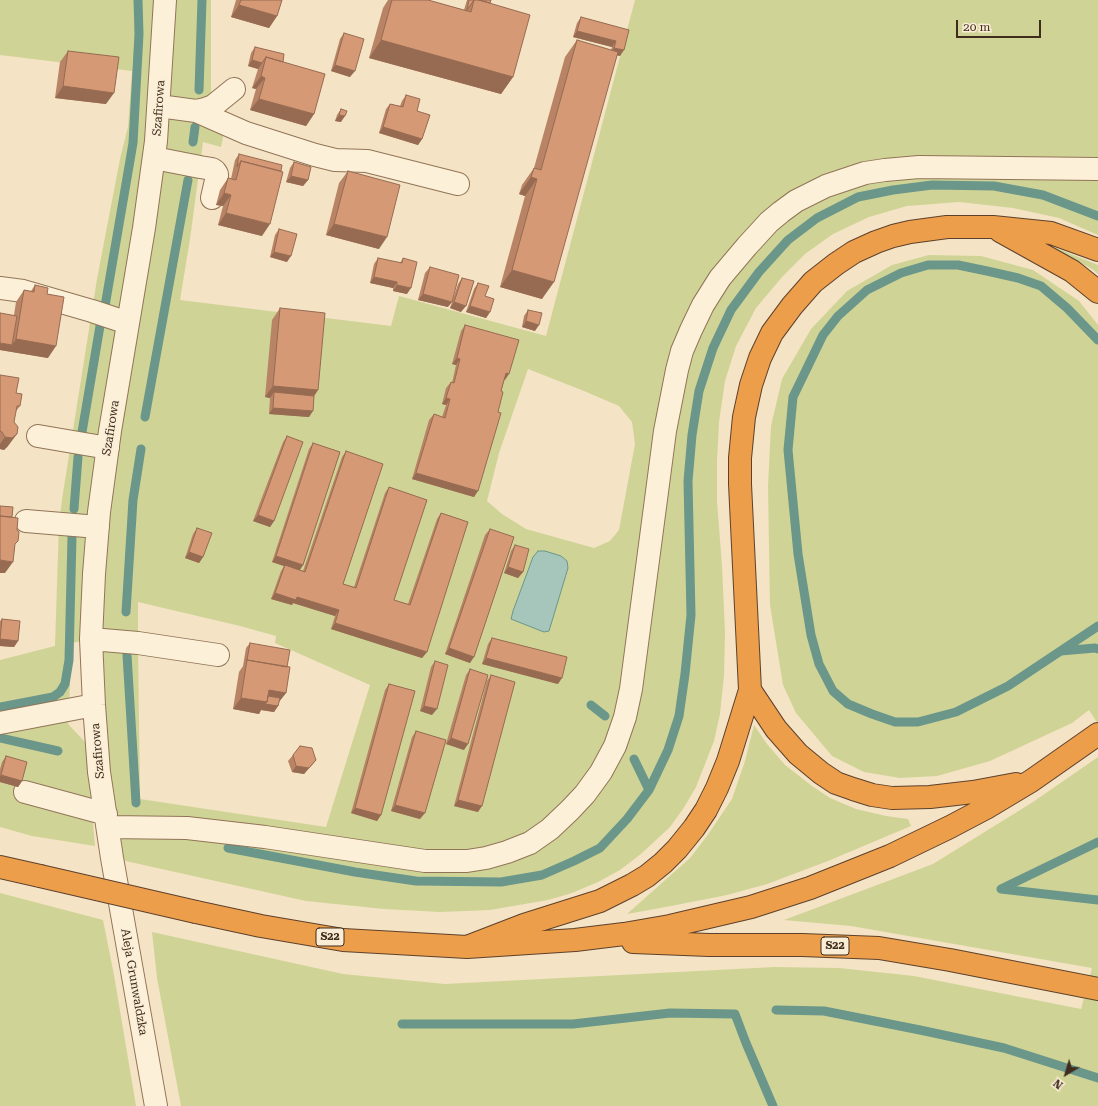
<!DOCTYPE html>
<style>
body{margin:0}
#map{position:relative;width:1098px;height:1106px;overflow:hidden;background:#f4e3c4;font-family:"Roboto Serif",serif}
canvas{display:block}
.north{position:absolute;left:1046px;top:1054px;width:40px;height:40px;-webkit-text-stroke:3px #faedd5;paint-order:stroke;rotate:218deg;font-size:11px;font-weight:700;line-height:16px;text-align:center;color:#3f2c1d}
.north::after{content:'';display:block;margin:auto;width:14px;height:18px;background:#3f2c1d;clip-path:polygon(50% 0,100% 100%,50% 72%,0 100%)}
.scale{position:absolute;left:956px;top:20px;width:85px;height:18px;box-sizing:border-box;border:2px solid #3f2c1d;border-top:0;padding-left:5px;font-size:12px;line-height:14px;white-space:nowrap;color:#3f2c1d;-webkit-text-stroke:3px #faedd5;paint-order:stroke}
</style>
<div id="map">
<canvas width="1098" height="1106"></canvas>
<div class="north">N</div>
<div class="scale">20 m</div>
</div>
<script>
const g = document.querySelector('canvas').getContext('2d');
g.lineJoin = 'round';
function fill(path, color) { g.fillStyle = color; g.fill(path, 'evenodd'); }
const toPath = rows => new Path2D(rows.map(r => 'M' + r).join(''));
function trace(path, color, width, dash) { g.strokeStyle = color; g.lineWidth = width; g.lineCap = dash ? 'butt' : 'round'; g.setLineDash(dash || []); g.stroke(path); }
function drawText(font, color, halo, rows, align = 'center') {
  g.font = font + ' "Roboto Serif",serif'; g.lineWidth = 3; g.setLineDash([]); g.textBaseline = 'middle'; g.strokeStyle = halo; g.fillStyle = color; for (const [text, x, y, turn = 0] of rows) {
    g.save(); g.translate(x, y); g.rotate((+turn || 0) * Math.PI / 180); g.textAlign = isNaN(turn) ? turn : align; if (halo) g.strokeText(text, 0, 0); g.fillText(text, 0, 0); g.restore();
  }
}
const green = toPath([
 [0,0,211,0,211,94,224,106,226,124,221,147,203,142,190,239,180,300,391,326,399,296,546,336,635,0,1098,0,1098,235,1059,218,1013,208,959,202,907,206,869,217,833,234,805,254,782,277,756,308,736,346,725,381,719,422,717,461,717,501,722,566,725,632,724,675,720,714,714,741,696,787,683,809,670,827,641,854,620,870,598,882,572,893,548,900,490,910,440,912,384,909,306,901,112,858,91,639,72,643,68,724,86,743,95,846,32,836,0,827,0,660,55,646,59,523,63,493,97,279,120,159,128,127,132,71,0,55],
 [528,369,584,391,619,406,632,422,635,444,619,530,610,541,594,548,526,529,502,514,487,501,499,453],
 [138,602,240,626,276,636,275,643,370,685,326,827,140,799,138,643],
 [1044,243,1098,265,1098,274,1092,269],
 [929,255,981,256,1033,270,1079,301,1098,325,1098,724,1089,710,1072,723,990,761,937,776,900,778,864,772,832,756,796,713,783,685,770,605,768,486,771,426,782,379,811,329,847,291,892,265],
 [754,725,767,744,785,765,812,786,830,798,856,809,886,816,908,819,911,826,828,861,767,884,727,895,671,906,627,914,690,858,707,836,732,799,745,761],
 [1098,757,1098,1106,181,1106,157,978,152,932,343,974,445,984,775,967,839,968,914,976,1081,1009,1092,968,851,926,784,920,933,864,1033,802],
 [0,893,103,920,114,975,136,1106,0,1106]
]);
const water = toPath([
 [538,551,545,551,561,556,567,561,568,568,549,631,544,632,511,619,513,611,533,557,538,551]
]);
const stream = toPath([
 [199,90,202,0],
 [193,142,195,127],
 [105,306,133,143,139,34,138,0],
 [1098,340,1067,308,1041,286,1018,278,987,271,958,265,928,265,901,273,867,290,838,316,823,335,793,397,788,450,798,554,811,635,819,664,833,691,848,704,872,714,895,722,918,722,956,712,1008,686,1098,626],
 [145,417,188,180],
 [82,432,100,326],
 [74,509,78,457],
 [126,612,133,500,141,449],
 [1061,651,1095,648,1098,649],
 [127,655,136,803],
 [591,705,605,716],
 [0,707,53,697,60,692,65,684,69,660,72,537],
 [0,738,58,751],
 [634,759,649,790],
 [1098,842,1001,889,1098,900],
 [228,848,355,872,416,881,501,882,542,875,574,861,600,848,627,819,649,790,668,750,679,716,685,674,691,615,688,481,692,435,699,391,713,348,731,310,759,272,788,240,817,218,858,197,893,190,932,185,994,186,1043,195,1098,216],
 [776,1010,824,1011,920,1030,1004,1048,1098,1078],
 [402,1024,573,1024,670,1013,735,1014,746,1043,773,1106]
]);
const minor = toPath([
 [159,106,196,111,205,109,213,106,234,89],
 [196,111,246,133,315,155,335,160,367,161,458,184],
 [154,158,200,167,212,169,215,171,217,174,217,176,212,198],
 [0,288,23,291,92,311,128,323],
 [38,436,108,448],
 [26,521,98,527],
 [91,639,138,643,218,655],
 [0,723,94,705],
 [25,792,106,814],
 [108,827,187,828,265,837,425,861,467,861,486,858,507,852,530,843,550,829,570,810,585,794,601,772,615,746,625,717,631,689,665,431,677,370,682,351,691,330,703,305,720,278,747,246,769,222,781,212,796,201,826,186,865,173,885,170,919,167,1098,169],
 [156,1106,112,858,99,772,94,705,91,639,94,574,99,512,110,431,144,228,156,141,165,0]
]);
const highway = toPath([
 [1000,231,1072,271,1098,292],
 [750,690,776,729,798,754,821,773,836,783,853,789,872,795,892,798,930,797,973,792,1016,784],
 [0,867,40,876],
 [196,912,261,926,343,940,467,947,575,940,624,934,670,926,751,907,810,888,890,856,950,827,986,808,1031,781,1098,734],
 [633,942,709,945,802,945,879,948,950,960,1098,989],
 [467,947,524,925,600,901,632,885,647,876,663,863,677,849,694,828,706,810,717,788,728,761,750,690,740,484,740,458,744,417,751,385,760,358,772,333,792,306,813,282,836,264,854,252,876,242,893,236,910,232,947,227,993,227,1051,233,1098,250]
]);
const highwayBridge = toPath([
 [40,876,196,912]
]);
const wall = toPath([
 [236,0,282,0,277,16,269,28,231,17],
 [388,0,428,0,464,10,467,0,491,0,490,3,513,77,501,94,369,58,383,8],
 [581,17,629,30,620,56,617,55,542,299,500,287,525,196,519,194,522,185,534,168,565,57,577,40,611,50,612,47,573,37,577,23],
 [344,33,350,77,331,71,340,39],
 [255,47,283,62,314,114,306,126,250,110,256,89,252,88,258,69,248,66,251,53],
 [68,51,106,104,55,98,60,62],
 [406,95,417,111,422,139,418,145,379,133,386,109,390,104,400,106,402,101],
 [341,109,341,122,335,121,337,115],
 [239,154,262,236,218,225,223,206,216,205,220,190,228,178,231,179,235,160],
 [294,162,308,180,303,186,286,182,290,168],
 [348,171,379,249,326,235,339,183],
 [279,229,287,262,270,257,275,235],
 [378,258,400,263,403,258,407,294,393,291,393,288,370,283,374,264],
 [430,267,448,307,418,300,425,273],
 [462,278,461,312,450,308,458,284],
 [478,283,485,296,490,312,486,318,466,312,474,289],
 [35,285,47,294,48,358,0,350,14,315,16,302,24,290,31,291],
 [280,308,318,390,314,396,309,417,269,414,270,398,265,397,272,320],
 [528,310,535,331,522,327,524,316],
 [465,325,505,380,504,380,474,497,412,479,429,420,434,414,442,417,446,405,442,404,446,388,451,382,452,383,456,365,452,364,461,331],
 [0,375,16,393,20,406,16,411,8,446,4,450,0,449],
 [287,436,274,521,270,527,253,521,283,442],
 [313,443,303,565,300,570,303,571,342,457,346,451,343,584,354,587,385,493,389,487,394,600,408,604,437,519,441,513,427,652,422,658,331,629,335,616,293,603,292,605,271,599,281,571,284,566,272,562,309,449],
 [197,528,203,557,199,563,185,558,193,534],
 [490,529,470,663,445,654,485,535],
 [515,545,523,572,518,578,504,573,511,551],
 [2,619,18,641,14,647,0,646,0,621],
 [492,638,558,684,482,664,488,644],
 [250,643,287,667,286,693,279,702,278,706,274,712,261,710,259,714,233,709,239,672,243,666,246,648],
 [435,661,432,715,420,711,431,667],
 [470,669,464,750,446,744,466,675],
 [491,675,478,812,454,806,487,681],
 [389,684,381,815,377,821,351,813,385,690],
 [416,731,420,819,391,811,412,737],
 [293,755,316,760,304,774,292,772,288,761],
 [6,756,22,781,18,787,0,782,0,769,2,762]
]);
const shadedWall = toPath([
 [239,5,277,16,269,28,231,17],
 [577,31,616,41,612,47,573,37],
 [381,40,513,77,501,94,369,58],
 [614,48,624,50,620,56,610,54],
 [252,60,262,63,258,69,248,66],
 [335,65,355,71,350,77,331,71],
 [261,76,265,78,256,89,252,88],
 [63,86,114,93,106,104,55,98],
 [259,99,314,114,306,126,250,110],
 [339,115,345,116,341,122,335,121],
 [383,127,422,139,418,145,379,133],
 [291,176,308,180,303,186,286,182],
 [531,177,537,179,525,196,519,194],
 [224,193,231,195,223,206,216,205],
 [226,213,270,224,262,236,218,225],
 [334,224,387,237,379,249,326,235],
 [274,252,291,256,287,262,270,257],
 [512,270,554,282,542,299,500,287],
 [374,277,397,282,393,288,370,283],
 [397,285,411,288,407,294,393,291],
 [423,294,452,302,448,307,418,300],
 [454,302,466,306,461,312,450,308],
 [470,306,490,312,486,318,466,312],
 [526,321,539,325,535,331,522,327],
 [16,339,56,346,48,358,0,350,0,343,12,345],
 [457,358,460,359,456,365,452,364],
 [506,373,509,374,505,380,502,379],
 [273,386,318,390,310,402,274,392,270,398,265,397],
 [446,398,450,399,446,405,442,404],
 [273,408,313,411,309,417,269,414],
 [17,434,8,446,4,450,0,449,0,444,5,437],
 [416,473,478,491,474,497,412,479],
 [258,515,274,521,270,527,253,521],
 [189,552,203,557,199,563,185,558],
 [276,556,303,565,299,571,272,562],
 [0,560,13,562,5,573,0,573],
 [508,567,523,572,518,578,504,573],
 [275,593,297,597,339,610,335,616,293,603,292,605,271,599],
 [335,623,427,652,422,658,331,629],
 [0,639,18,641,14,647,0,646],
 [449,648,474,657,470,663,445,654],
 [486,658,562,678,558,684,482,664],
 [269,690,286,693,277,704,278,706,274,712,261,710,259,714,233,709,241,698],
 [424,706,437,709,432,715,420,711],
 [451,738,468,744,464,750,446,744],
 [316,760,304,774,292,772,296,766],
 [1,775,22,781,18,787,0,782,0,776],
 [458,800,482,806,478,812,454,806],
 [395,805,425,813,420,819,391,811],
 [355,808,381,815,377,821,351,813]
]);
const building = toPath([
 [241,0,282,0,277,16,239,5,241,0],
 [392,0,428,0,471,12,474,0,479,0,530,15,513,77,381,40,392,0],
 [469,0,474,0,467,10,469,0],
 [479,0,491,0,490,3,479,0],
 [581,17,629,30,624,50,614,48,616,41,577,31,581,17],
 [344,33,364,39,355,71,335,65,344,33],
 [577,40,618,52,554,282,512,270,537,179,531,177,534,168,541,170,577,40],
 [255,47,284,54,283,62,266,57,262,63,252,60,255,47],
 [68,51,119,57,114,93,63,86,68,51],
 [266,57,325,74,314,114,259,99,265,78,261,76,266,57],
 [406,95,420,99,417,111,430,115,422,139,383,127,390,104,403,107,406,95],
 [341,109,347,111,345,116,339,115,341,109],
 [239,154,282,165,281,171,241,161,237,167,239,154],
 [241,161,283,172,270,224,226,213,231,195,224,193,228,178,236,180,241,161],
 [294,162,311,167,308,180,291,176,294,162],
 [348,171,400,185,387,237,334,224,348,171],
 [279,229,297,234,291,256,274,252,279,229],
 [378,258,402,263,403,258,417,262,411,288,397,285,397,282,374,277,378,258],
 [430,267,459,275,452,302,423,294,430,267],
 [462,278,474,281,466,306,454,302,462,278],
 [478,283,489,286,485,296,494,299,490,312,470,306,478,283],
 [35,285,48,288,47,294,64,297,56,346,16,339,24,290,34,292,35,285],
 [280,308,325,313,318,390,273,386,280,308],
 [528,310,542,313,539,325,526,321,528,310],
 [0,313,17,316,12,345,0,343,0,313],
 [465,325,519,340,509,374,506,373,501,391,503,392,498,412,501,413,478,491,416,473,434,414,445,418,450,399,446,398,451,382,454,383,460,359,457,358,465,325],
 [0,375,19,378,16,393,22,394,20,406,17,406,14,422,18,427,17,434,12,438,5,437,2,432,0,431,0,375],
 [274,392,314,396,313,411,273,408,274,392],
 [287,436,303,442,274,521,258,515,287,436],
 [313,443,340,452,303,565,276,556,313,443],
 [346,451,383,464,343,584,356,588,389,487,427,500,394,600,410,605,441,513,468,522,427,652,335,623,339,610,297,597,296,600,275,593,285,565,305,572,346,451],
 [0,506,13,507,12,517,0,516,0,506],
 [0,516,18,518,17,530,19,532,18,541,15,544,13,562,0,560,0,516],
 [197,528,212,533,203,557,189,552,197,528],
 [490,529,514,537,474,657,449,648,490,529],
 [515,545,529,549,523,572,508,567,515,545],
 [2,619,20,621,18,641,0,639,2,619],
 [492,638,567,657,562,678,486,658,492,638],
 [250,643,290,650,287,667,247,660,250,643],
 [247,660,290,667,286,693,269,690,267,702,241,698,247,660],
 [435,661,448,665,437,709,424,706,435,661],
 [470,669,488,675,468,744,451,738,470,669],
 [491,675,515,682,482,806,458,800,491,675],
 [389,684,415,691,381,815,355,808,389,684],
 [268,696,280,698,278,706,265,704,267,702,268,696],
 [416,731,446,740,425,813,395,805,416,731],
 [300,746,312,748,316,760,309,768,296,766,293,755,300,746],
 [6,756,27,762,22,781,1,775,6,756]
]);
const shields = [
 [330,937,28],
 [835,946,28]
];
const shieldNames = [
 ["S22",330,937],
 ["S22",835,946]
];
const streetNames = [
 ["Szafirowa",159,108,-86],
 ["Szafirowa",111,428,-81],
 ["Szafirowa",98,751,-95],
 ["Aleja Grunwaldzka",134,982,80]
];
fill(green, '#cfd496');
fill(water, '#a6c6bb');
trace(water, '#6b968a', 1);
trace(stream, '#6b968a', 9);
trace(minor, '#917457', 24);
trace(highway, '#5e412c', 24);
trace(minor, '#fdf0d9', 22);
trace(highway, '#ec9e4b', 22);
trace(highwayBridge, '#5e412c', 24, []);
trace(highwayBridge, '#ec9e4b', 22);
fill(wall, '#b88465');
fill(shadedWall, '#966b52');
fill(building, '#d69975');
trace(building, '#966b52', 1);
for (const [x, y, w] of shields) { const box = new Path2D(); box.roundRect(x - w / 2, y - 9, w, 18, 3); g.fillStyle = '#faedd5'; g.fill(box); trace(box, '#3f2c1d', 1); }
drawText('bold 11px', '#3f2c1d', null, shieldNames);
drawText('12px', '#3f2c1d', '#faedd5', streetNames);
</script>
